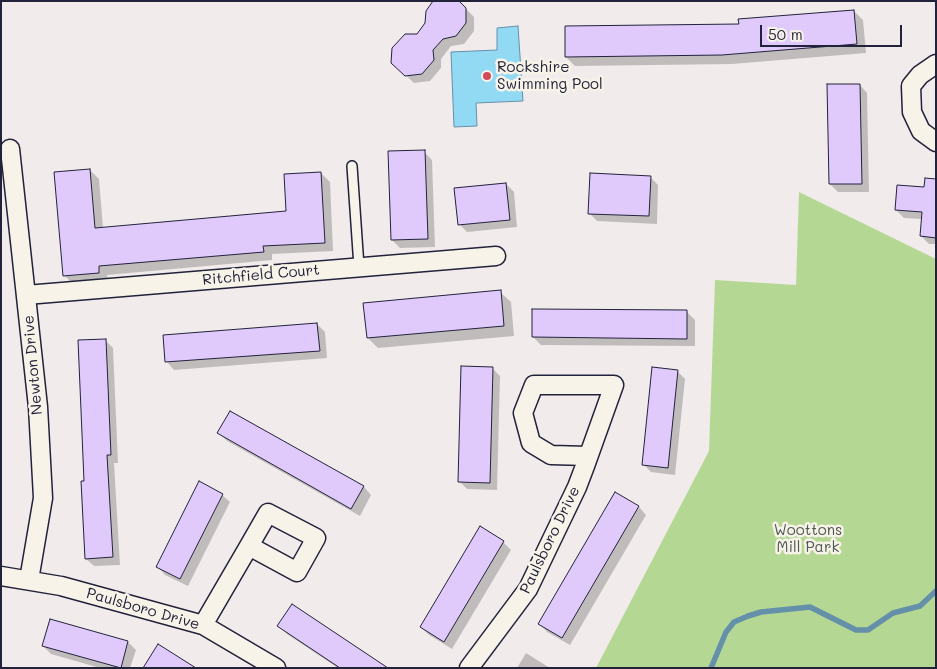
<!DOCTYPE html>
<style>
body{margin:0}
#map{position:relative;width:937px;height:669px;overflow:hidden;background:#f2ebec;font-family:Mali,sans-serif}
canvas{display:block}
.frame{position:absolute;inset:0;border:2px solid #22223b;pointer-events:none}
.scale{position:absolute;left:760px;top:25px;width:142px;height:22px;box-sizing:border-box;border:2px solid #22223b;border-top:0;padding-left:6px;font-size:15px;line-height:18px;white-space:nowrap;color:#22223b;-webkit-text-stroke:4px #f7f3e8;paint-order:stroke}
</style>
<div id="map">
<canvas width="937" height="669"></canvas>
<div class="frame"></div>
<div class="scale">50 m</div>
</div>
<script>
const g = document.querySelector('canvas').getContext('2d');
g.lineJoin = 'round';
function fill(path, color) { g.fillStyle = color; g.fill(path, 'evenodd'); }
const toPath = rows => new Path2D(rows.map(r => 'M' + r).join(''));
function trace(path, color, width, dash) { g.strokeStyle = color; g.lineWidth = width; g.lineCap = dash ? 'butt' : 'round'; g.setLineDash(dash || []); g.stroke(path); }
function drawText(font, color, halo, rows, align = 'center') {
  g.font = font + ' Mali,sans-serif'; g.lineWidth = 5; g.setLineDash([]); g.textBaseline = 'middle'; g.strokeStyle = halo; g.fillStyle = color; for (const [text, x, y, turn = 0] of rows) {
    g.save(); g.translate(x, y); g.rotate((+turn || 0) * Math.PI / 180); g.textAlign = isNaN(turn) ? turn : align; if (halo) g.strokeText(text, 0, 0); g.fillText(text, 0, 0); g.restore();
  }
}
const green = toPath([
 [799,192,936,259,936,668,596,668,709,451,715,280,796,285]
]);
const water = toPath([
 [518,26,523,101,476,103,477,126,454,127,451,52,497,50,497,28,518,26]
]);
const shadow = toPath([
 [458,1,474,17,474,31,464,44,451,46,441,59,441,68,430,81,414,83,393,63,417,35],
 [854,11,863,20,866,53,732,64,575,66,566,57,740,25],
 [860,85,867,93,869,192,838,192,830,184],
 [424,152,432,160,435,247,400,248,392,240],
 [90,170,99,179,103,228,288,212,321,173,330,182,333,251,272,254,272,260,107,275,108,282,74,285,65,276],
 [650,177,658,185,657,224,597,221,589,213],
 [506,184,514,192,517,227,467,232,459,224],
 [936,189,936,244,929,244,921,236,922,219,904,218,896,210],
 [500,292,511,302,514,336,378,348,368,338],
 [687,312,695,320,695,346,541,345,533,337],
 [317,324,325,332,327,358,174,370,167,362],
 [105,340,113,348,118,463,114,463,120,565,94,566,86,559,85,482],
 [492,368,500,376,497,490,467,489,459,481],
 [677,371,685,379,675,475,651,472,643,464],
 [231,412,364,487,371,495,360,516,227,441,219,433],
 [616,494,639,507,646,515,570,645,547,632,540,624],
 [222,495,230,502,188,586,165,575,158,567],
 [503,542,511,550,452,649,429,635,421,627],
 [279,626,386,668,338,668,287,634],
 [128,642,136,650,130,668,100,668,51,654,43,646],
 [526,653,550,668,517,668]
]);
const stream = toPath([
 [711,668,726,632,734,622,748,616,761,612,810,607,856,630,868,630,893,613,920,606,936,591]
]);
const building = toPath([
 [433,1,459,1,466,8,466,23,456,36,443,39,433,50,434,60,422,74,405,76,391,63,392,48,405,34,417,34,425,23,426,11,433,1],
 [854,10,857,44,722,55,565,57,565,26,739,24,738,19,854,10],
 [827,84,860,84,862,184,829,184,827,84],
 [425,150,428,239,391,240,388,151,425,150],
 [90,169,95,228,286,211,284,174,321,172,325,243,263,246,264,252,99,266,99,273,63,276,54,172,90,169],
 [590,173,651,176,649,216,588,214,590,173],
 [925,178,936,179,936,238,920,236,922,212,895,210,897,185,924,187,925,178],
 [506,183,510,220,458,225,454,188,506,183],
 [501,290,504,326,367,338,363,303,501,290],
 [532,309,687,310,687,339,532,337,532,309],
 [317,323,320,351,165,362,163,335,317,323],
 [106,339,111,455,107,455,113,557,85,559,81,481,84,481,78,340,106,339],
 [461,366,493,367,490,483,458,482,461,366],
 [652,367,678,370,668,468,642,465,652,367],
 [230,411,364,486,351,509,217,433,230,411],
 [199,481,223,494,180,579,156,567,199,481],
 [615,492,639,506,562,638,538,624,615,492],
 [480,526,504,541,444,642,420,627,480,526],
 [292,604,388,668,340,668,277,626,292,604],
 [50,619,128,641,121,668,42,646,50,619],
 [158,644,196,668,143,668,158,644]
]);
const service = toPath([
 [352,166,359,267]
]);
const minor = toPath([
 [936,64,920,75,911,86,912,112,921,131,936,142],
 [10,149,38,407,43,498,29,580],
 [26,295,496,256],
 [1,576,61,586,203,625,276,668],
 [203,625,249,546,268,513,316,538,297,572,249,546],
 [469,668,528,589,577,487,585,466,614,385,534,385,523,413,531,443,551,455,588,456]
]);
const markers = [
 [487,76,5,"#d1495b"]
];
const poiNames = [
 ["Rockshire",497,67],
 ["Swimming Pool",497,84]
];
const streetNames = [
 ["Ritchfield Court",261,275,-5],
 ["Newton Drive",33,365,-95],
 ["Paulsboro Drive",550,540,-64],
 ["Paulsboro Drive",143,609,16]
];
const parkNames = [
 ["Woottons",808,530],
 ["Mill Park",808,547]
];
fill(green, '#b4d893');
fill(water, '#92daf4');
trace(water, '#6590aa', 1);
fill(shadow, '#0003');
trace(stream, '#6590aa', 5.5);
fill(building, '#e0cafb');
trace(building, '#22223b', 1);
trace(service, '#22223b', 12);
trace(minor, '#22223b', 21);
trace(service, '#f7f3e8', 9);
trace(minor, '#f7f3e8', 18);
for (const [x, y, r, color] of markers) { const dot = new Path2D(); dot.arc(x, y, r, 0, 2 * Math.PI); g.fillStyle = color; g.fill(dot); trace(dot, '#f7f3e8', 2); }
drawText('15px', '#22223b', '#f7f3e8', poiNames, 'left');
drawText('15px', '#22223b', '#f7f3e8', streetNames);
drawText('15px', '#4e5955', '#f7f3e8', parkNames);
</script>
